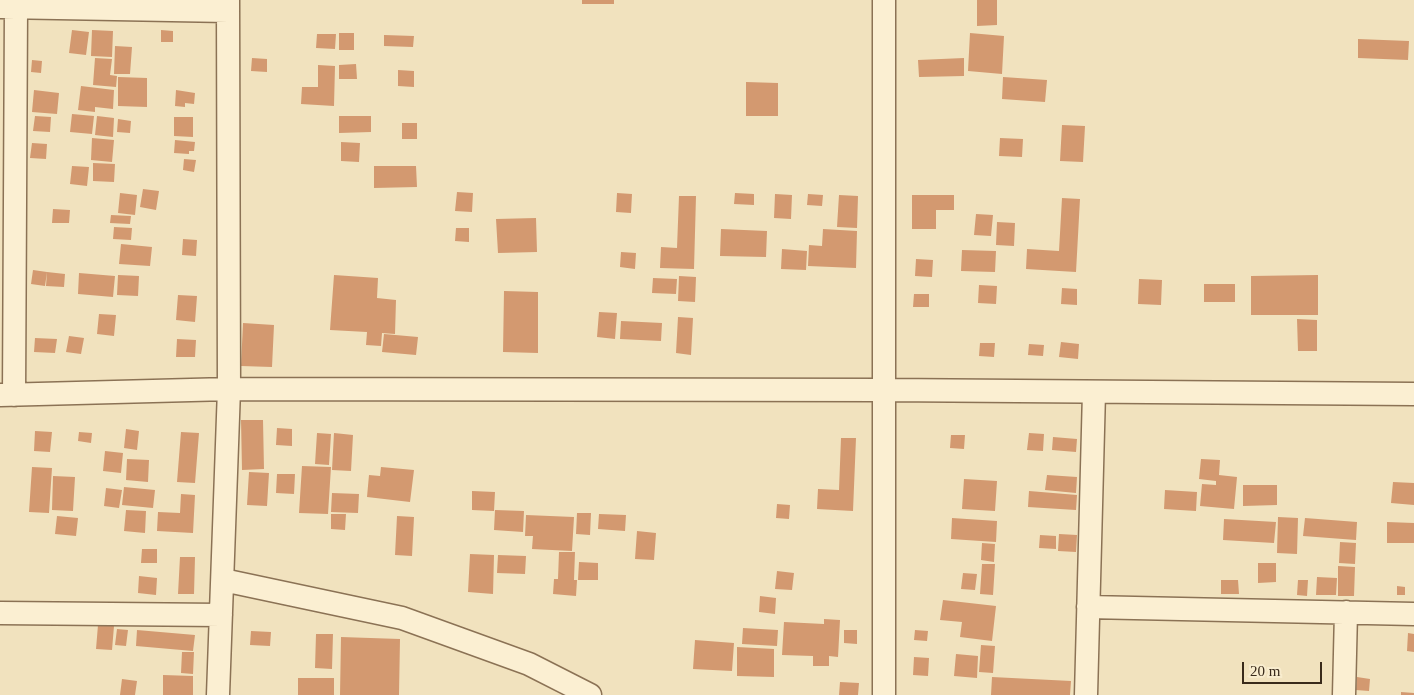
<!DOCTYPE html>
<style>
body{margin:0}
#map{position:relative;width:1414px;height:695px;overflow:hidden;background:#f1e2be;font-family:"Times New Roman",serif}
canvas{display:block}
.scale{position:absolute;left:1242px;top:662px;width:80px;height:22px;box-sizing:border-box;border:2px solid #392a1b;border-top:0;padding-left:6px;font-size:15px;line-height:18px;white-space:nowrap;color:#392a1b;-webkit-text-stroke:4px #f8ecce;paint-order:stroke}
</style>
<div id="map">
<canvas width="1414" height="695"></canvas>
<div class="scale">20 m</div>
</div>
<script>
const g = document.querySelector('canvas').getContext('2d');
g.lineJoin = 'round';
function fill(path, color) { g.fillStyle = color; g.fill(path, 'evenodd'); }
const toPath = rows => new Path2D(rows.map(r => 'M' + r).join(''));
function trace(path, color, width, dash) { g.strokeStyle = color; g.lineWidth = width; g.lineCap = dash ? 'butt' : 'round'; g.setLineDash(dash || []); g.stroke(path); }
const building = toPath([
 [582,0,614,0,614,4,582,4],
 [977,0,997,0,997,25,977,26],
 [72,30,89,32,86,55,69,53],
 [92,30,113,31,112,57,91,56],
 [161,30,173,31,173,42,161,42],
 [339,33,354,33,354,50,339,50],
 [970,33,1004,36,1002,74,968,71],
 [317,34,336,34,335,49,316,48],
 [384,35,414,36,413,47,384,46],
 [1358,39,1409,41,1408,60,1358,58],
 [115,46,132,47,130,74,114,74],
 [95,58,112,59,110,75,117,76,116,87,93,85],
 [252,58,267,59,267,72,251,71],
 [964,58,964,76,919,77,918,60],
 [32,60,42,61,41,73,31,72],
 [356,64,357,79,339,79,339,65],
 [318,65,335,66,334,106,301,104,302,87,318,87],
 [398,70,414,71,414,87,398,86],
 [118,77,147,78,147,107,118,106],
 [1003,77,1047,80,1045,102,1002,99],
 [746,82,778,83,778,116,746,116],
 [81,86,114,90,113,109,95,107,95,112,78,110],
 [34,90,59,93,57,114,32,112],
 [176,90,195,93,194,104,185,103,185,107,175,106],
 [72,114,94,116,92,134,70,132],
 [35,116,51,117,50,132,33,131],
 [97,116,114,118,113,137,95,135],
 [339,116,371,116,371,132,339,133],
 [174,117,193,117,193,137,174,136],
 [118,119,131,121,130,133,117,132],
 [402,123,417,123,417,139,402,139],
 [1062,125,1085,126,1083,162,1060,161],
 [92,138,114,140,112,162,91,160],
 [1000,138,1023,139,1022,157,999,156],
 [175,140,195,142,194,151,189,151,189,154,174,153],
 [341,142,360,143,359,162,341,161],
 [32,143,47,144,46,159,30,158],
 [184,159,196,160,194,172,183,170],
 [93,163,115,164,114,182,93,181],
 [72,166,89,167,87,186,70,184],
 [374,166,416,166,417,187,374,188],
 [143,189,159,191,156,210,140,207],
 [457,192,473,193,472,212,455,211],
 [120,193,137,195,135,215,118,213],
 [617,193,632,194,631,213,616,212],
 [735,193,754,194,754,205,734,204],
 [775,194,792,195,791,219,774,218],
 [808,194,823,195,822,206,807,205],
 [839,195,858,196,857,228,837,227],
 [912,195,954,195,954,210,936,210,936,229,912,229],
 [679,196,696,196,694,269,660,268,661,247,677,248],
 [1062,198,1080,199,1076,272,1026,269,1027,249,1059,251],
 [53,209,70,210,69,223,52,223],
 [976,214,993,215,991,236,974,235],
 [111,215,131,216,130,224,110,223],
 [536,218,537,252,498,253,496,219],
 [997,222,1015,223,1014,246,996,245],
 [114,227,132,228,131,240,113,239],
 [456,228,469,228,469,242,455,241],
 [721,229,767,231,766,257,720,256],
 [823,229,857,231,856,268,808,266,809,245,822,246],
 [183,239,197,240,196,256,182,255],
 [121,244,152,247,150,266,119,264],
 [782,249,807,251,806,270,781,269],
 [962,250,996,251,995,272,961,271],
 [621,252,636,253,635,269,620,267],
 [916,259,933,260,932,277,915,276],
 [33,270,47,272,45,286,31,284],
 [47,272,65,274,64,287,46,286],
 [79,273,115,276,113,297,78,294],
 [118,275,139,276,138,296,117,295],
 [334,275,378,278,377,298,396,300,395,334,382,333,381,346,366,345,367,332,330,330],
 [1318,275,1318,315,1251,315,1251,276],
 [679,276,696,277,695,302,678,301],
 [653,278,677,279,676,294,652,293],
 [1139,279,1162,280,1161,305,1138,304],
 [1204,284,1235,284,1235,302,1204,302],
 [979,285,997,286,996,304,978,303],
 [1062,288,1077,289,1077,305,1061,304],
 [504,291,538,292,538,353,503,352],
 [914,294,929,294,929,307,913,307],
 [178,295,197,296,195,322,176,320],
 [599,312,617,313,615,339,597,337],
 [99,314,116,315,114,336,97,334],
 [678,317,693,318,691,355,676,353],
 [1297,319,1317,320,1317,351,1298,351],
 [621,321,662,323,661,341,620,339],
 [243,323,274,325,272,367,241,366],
 [384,334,418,337,416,355,382,352],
 [69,336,84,338,81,354,66,352],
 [35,338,57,339,55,353,34,352],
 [177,339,196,340,195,357,176,357],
 [1061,342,1079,344,1078,359,1059,357],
 [980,343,995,343,994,357,979,356],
 [1029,344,1044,345,1043,356,1028,355],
 [241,420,263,420,264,469,242,470],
 [277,428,292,429,292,446,276,445],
 [126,429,139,431,137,450,124,448],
 [35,431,52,432,50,452,34,451],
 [79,432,92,433,91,443,78,441],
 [181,432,199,433,195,483,177,482],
 [317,433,331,434,329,465,315,464],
 [334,433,353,435,351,471,332,470],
 [1029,433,1044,434,1043,451,1027,450],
 [951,435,965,435,964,449,950,448],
 [1053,437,1077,439,1076,452,1052,450],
 [841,438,856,438,853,511,817,509,818,489,839,490],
 [105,451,123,453,121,473,103,471],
 [127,459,149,460,148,482,126,480],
 [1201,459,1220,460,1219,475,1237,477,1234,509,1200,506,1202,484,1216,485,1216,481,1199,479],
 [302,466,331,467,328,514,299,513],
 [32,467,52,468,49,513,29,512],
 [381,467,414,470,410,502,367,497,369,475,380,476],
 [249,472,269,473,267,506,247,505],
 [277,474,295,474,294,494,276,493],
 [1047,475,1077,477,1076,493,1045,490],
 [53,476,75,477,73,511,52,510],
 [964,479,997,481,995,511,962,509],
 [1393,482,1414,483,1414,505,1391,503],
 [1243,485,1277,485,1277,505,1243,506],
 [124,487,155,490,153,508,122,505],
 [106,488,122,490,119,508,104,506],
 [1165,490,1197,492,1196,511,1164,509],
 [472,491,495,492,494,511,472,510],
 [1029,491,1077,495,1076,510,1028,507],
 [332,493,359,494,358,513,331,512],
 [181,494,195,495,193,533,157,531,158,512,180,513],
 [777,504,790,505,789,519,776,518],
 [126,510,146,511,145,533,124,531],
 [495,510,524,511,523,532,494,530],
 [577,513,591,513,590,535,576,534],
 [331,514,346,514,345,530,331,529],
 [599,514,626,515,625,531,598,529],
 [526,515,574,517,572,551,532,549,533,536,525,536],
 [57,516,78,518,76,536,55,534],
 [397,516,414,517,412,556,395,555],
 [1278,517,1298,518,1297,554,1277,553],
 [952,518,997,521,996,542,951,539],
 [1305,518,1357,522,1356,540,1303,536],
 [1224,519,1276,522,1274,543,1223,540],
 [1387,522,1414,523,1414,543,1387,543],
 [637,531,656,533,654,560,635,559],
 [1059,534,1077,535,1076,552,1058,551],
 [1040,535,1056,536,1056,549,1039,548],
 [1340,542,1356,543,1355,564,1339,563],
 [982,543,995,544,994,562,981,560],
 [142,549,157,549,157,563,141,563],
 [559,552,575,552,574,580,577,580,576,596,553,594,554,579,558,579],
 [470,554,494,555,493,594,468,592],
 [498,555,526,556,525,574,497,573],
 [180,557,195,557,194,594,178,594],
 [579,562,598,563,598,580,578,580],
 [1258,563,1276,563,1276,582,1258,583],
 [982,564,995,564,993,595,980,594],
 [1338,566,1355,567,1354,596,1338,596],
 [777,571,794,573,792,590,775,589],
 [963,573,977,574,975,590,961,589],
 [139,576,157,578,156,595,138,593],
 [1317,577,1337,578,1336,595,1316,595],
 [1221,580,1238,580,1239,594,1221,594],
 [1298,580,1308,580,1307,596,1297,595],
 [1397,586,1405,587,1405,595,1397,595],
 [760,596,776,598,775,614,759,612],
 [943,600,996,606,992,641,960,637,962,622,940,620],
 [824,619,840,620,838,657,829,656,829,666,813,666,813,656,782,655,784,622,824,624],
 [98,625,114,626,112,650,96,649],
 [743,628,778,630,777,646,742,644],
 [117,629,128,630,126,646,115,645],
 [137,630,195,635,193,651,136,646],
 [844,630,857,630,857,644,844,643],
 [915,630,928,631,927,641,914,640],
 [251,631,271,632,270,646,250,645],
 [1408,633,1414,634,1414,652,1407,651],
 [316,634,333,634,332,669,315,668],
 [341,637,400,639,399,695,340,695],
 [695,640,734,643,732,671,693,669],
 [981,645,995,646,993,673,979,672],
 [737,647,774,649,774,677,737,676],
 [182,652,194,652,193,674,181,673],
 [956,654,978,656,977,678,954,676],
 [914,657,929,658,928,676,913,675],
 [163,675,193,676,193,695,163,695],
 [992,677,1071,681,1070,695,991,695],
 [1357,677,1370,679,1369,691,1356,690],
 [298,678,334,678,334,695,298,695],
 [122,679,137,681,135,695,120,695],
 [840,682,859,683,858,695,839,695],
 [1401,692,1414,693,1414,695,1401,695]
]);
const street = toPath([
 [884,0,884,695],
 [1,7,228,11],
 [0,395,229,389,885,390,1414,394],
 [14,395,16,8],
 [223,580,402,618,529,664,590,695],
 [1088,607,1414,614],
 [0,613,221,615],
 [218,695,229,389,228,0],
 [1086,695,1094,392],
 [1344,695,1346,612]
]);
fill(building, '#d39970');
trace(street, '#8b7255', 25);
trace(street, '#fbefd2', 22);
</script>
